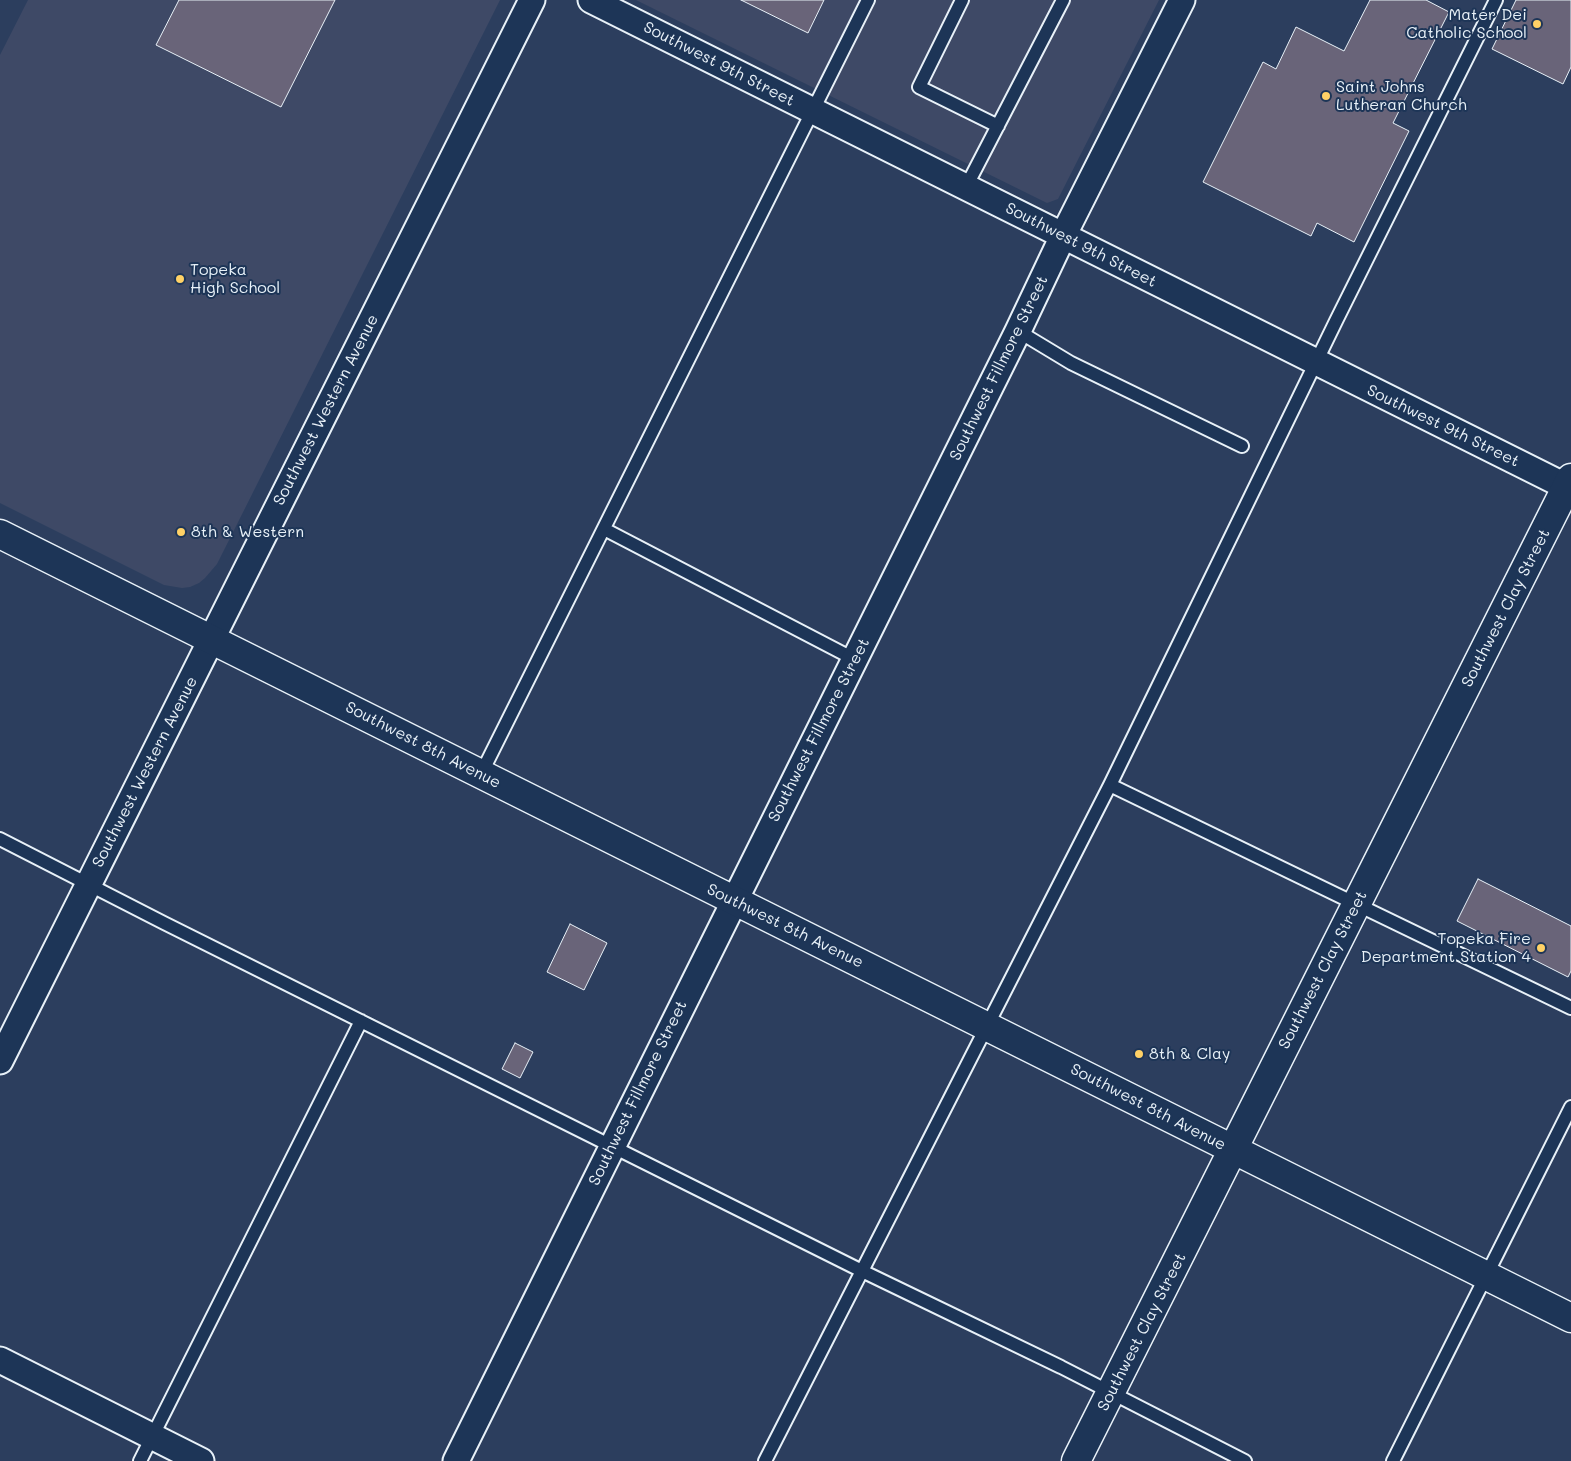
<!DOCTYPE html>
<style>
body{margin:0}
canvas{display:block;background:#2c3e5e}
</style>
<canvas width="1571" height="1461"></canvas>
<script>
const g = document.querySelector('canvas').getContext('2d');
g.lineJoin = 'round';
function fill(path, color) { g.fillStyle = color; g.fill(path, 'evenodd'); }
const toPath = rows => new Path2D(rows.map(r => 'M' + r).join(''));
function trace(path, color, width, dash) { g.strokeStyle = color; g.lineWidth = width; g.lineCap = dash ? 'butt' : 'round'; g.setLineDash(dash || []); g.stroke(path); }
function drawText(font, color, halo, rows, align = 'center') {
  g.font = font + ' Mali,sans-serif'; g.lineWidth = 4; g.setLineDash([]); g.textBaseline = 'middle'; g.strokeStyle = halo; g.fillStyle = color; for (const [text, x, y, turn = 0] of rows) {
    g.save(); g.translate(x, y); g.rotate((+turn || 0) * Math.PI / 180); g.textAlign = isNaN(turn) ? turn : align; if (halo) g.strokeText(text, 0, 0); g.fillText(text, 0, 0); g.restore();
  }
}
const built = toPath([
 [28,0,500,0,217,564,205,578,199,583,190,587,182,588,164,585,0,503,0,55],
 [636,0,1159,0,1058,199,1047,203]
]);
const building = toPath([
 [179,0,335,0,281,107,156,45,179,0],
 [741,0,824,0,808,33,741,0],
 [1370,0,1426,0,1449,12,1393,123,1409,131,1354,242,1317,223,1311,236,1203,182,1263,62,1276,69,1296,27,1344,51,1370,0],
 [1516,0,1571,0,1571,67,1563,84,1492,49,1516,0],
 [1478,879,1571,926,1571,971,1568,977,1457,921,1478,879],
 [570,924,607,943,584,990,547,972,570,924],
 [515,1043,533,1052,520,1078,502,1069,515,1043]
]);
const lane = toPath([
 [962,0,919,87,998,126],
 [966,187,1063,0],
 [1018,331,1071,363,1242,446],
 [604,529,854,659],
 [481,774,868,0],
 [1110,785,1571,1008],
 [0,839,164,923,862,1271,1061,1367,1245,1461],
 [140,1461,361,1021],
 [765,1461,1110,785,1336,321,1496,0],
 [1393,1461,1571,1107]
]);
const street = toPath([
 [591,0,1571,489],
 [0,1061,532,0],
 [0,1360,201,1461],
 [456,1461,1018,331,1063,236,1182,0]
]);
const secondary = toPath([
 [0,534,1571,1318],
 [1076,1461,1571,478]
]);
const markers = [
 [1537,24,5,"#ffd166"],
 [1326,96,5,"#ffd166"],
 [180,279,5,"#ffd166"],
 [181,532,5,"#ffd166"],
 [1541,948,5,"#ffd166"],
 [1139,1054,5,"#ffd166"]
];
const poiNames = [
 ["Mater Dei",1527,15,"right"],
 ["Catholic School",1527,33,"right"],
 ["Saint Johns",1336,87],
 ["Lutheran Church",1336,105],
 ["Topeka",190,270],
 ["High School",190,288],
 ["8th & Western",191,532],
 ["Topeka Fire",1531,939,"right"],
 ["Department Station 4",1531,957,"right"],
 ["8th & Clay",1149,1054]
];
const streetNames = [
 ["Southwest 9th Street",719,64,27],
 ["Southwest 9th Street",1081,245,27],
 ["Southwest Fillmore Street",999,368,-64],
 ["Southwest Western Avenue",326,410,-63],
 ["Southwest 9th Street",1443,426,26],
 ["Southwest Clay Street",1506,608,-63],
 ["Southwest Fillmore Street",819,730,-63],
 ["Southwest 8th Avenue",423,745,27],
 ["Southwest Western Avenue",145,772,-63],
 ["Southwest 8th Avenue",785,926,26],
 ["Southwest Clay Street",1323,970,-63],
 ["Southwest Fillmore Street",638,1093,-64],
 ["Southwest 8th Avenue",1148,1107,27],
 ["Southwest Clay Street",1142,1332,-63]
];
fill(built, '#3e4966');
fill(building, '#696479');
trace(building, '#e8f1f8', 1);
trace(lane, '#e8f1f8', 16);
trace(street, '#e8f1f8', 29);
trace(secondary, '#e8f1f8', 31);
trace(lane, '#1d3557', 12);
trace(street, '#1d3557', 25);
trace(secondary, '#1d3557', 28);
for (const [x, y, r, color] of markers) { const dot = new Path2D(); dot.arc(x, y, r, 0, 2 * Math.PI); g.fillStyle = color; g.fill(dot); trace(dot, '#1d3557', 2); }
drawText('16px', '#e8f1f8', '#1d3557', poiNames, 'left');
drawText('16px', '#e8f1f8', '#1d3557', streetNames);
</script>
